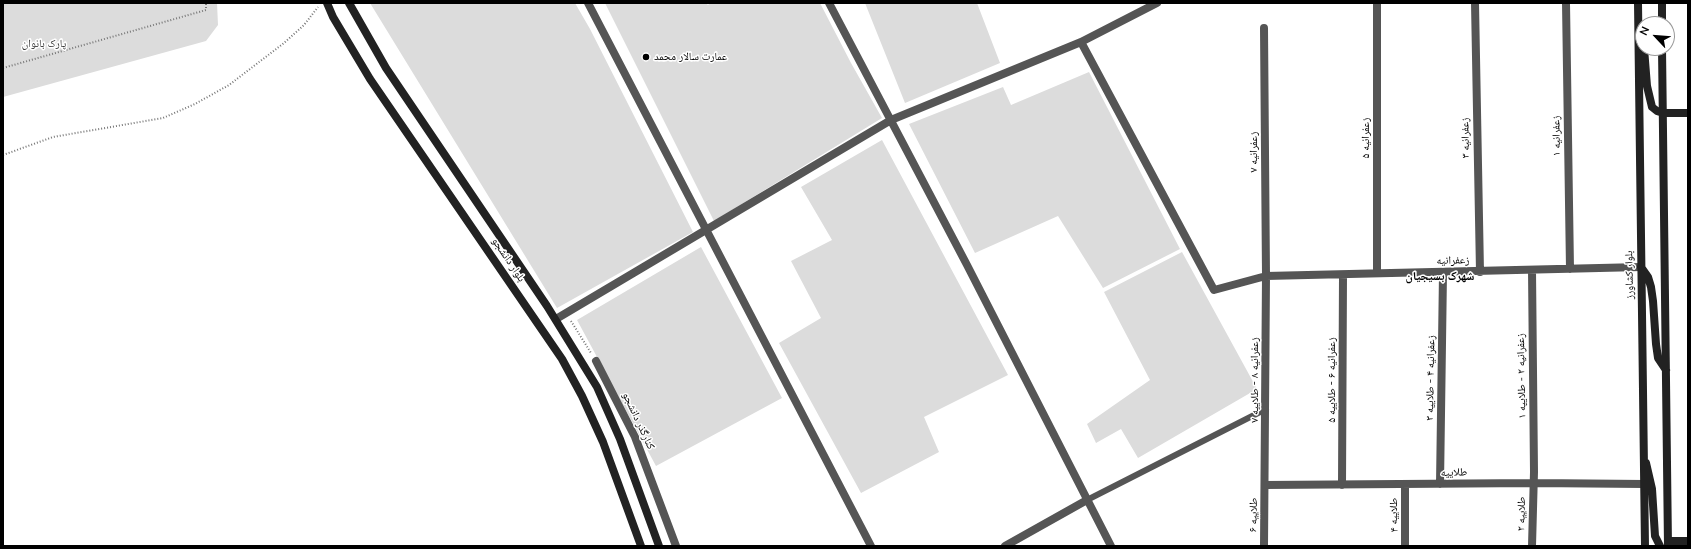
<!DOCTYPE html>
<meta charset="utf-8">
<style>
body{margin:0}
#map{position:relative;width:1691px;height:549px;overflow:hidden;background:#fff;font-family:"Nunito Sans",sans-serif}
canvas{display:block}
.frame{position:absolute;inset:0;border:4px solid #000;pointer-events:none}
.north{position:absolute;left:1635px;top:16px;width:40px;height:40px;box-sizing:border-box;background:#fff;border:1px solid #999;border-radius:50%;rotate:296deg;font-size:11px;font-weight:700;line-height:16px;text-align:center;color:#000}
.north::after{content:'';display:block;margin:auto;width:14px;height:18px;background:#000;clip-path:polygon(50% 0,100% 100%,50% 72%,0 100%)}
</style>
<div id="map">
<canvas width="1691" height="549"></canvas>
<div class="frame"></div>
<div class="north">N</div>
</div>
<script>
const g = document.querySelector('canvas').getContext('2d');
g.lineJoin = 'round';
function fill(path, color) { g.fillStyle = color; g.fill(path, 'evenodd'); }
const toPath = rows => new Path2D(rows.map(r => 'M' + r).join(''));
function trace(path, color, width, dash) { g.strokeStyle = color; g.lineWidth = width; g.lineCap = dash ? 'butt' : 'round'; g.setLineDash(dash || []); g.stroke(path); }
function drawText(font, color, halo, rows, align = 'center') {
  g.font = font + ' "Nunito Sans","Noto Naskh Arabic",sans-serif'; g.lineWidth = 3; g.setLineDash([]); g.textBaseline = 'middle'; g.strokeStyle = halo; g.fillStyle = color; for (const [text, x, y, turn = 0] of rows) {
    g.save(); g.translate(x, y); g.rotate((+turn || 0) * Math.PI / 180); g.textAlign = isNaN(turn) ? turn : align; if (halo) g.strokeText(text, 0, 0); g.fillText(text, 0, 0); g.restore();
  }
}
const green = toPath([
 [3,3,217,3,218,25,206,41,3,97],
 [370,3,575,3,590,29,693,232,557,308],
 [605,3,706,3,708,5,710,3,820,3,851,63,882,118,714,221],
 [865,3,977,3,1000,63,905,103],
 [1089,72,1180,249,1103,288,1058,216,975,253,909,124,1003,87,1011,105],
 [882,140,1008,375,924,417,939,452,861,493,779,343,821,318,791,261,832,240,801,187],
 [701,247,782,398,656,466,577,320],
 [1182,252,1257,389,1138,458,1121,429,1096,443,1087,424,1150,380,1104,292]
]);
const path = toPath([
 [3,68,206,10,206,3],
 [3,155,53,137,163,118,195,104,229,85,284,43,304,25,318,7],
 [571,321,591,353]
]);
const lane = toPath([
 [1087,500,1266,409]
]);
const street = toPath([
 [588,3,871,546],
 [829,3,967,265,1111,546],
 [1475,3,1480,272],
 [1566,3,1570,269],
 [1081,42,1214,290,1266,276,1641,267],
 [1532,270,1534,472,1532,546],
 [1377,273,1377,3],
 [556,319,891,120,1081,42,1157,3],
 [596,361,635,437,676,546],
 [1440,484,1443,273],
 [1265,485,1534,483,1644,484],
 [1342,485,1343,275],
 [1005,546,1087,500],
 [1264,546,1266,276,1264,28],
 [1405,546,1405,484]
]);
const secondary = toPath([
 [327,3,333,17,370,79,562,359,582,396,603,442,641,546],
 [349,3,386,68,547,306,597,387,620,439,659,546],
 [1638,3,1645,546],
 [1662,3,1662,24],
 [1644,48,1647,86,1652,107,1657,111,1663,113,1688,113],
 [1662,48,1668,546],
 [1641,267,1648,277,1651,287,1653,301,1656,344,1658,358,1666,370],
 [1646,463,1652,489,1655,536,1660,546],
 [1668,541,1688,541]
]);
const markers = [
 [646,57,4,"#000"]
];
const parkNames = [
 ["پارک بانوان",44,44]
];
const poiNames = [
 ["عمارت سالار محمد",654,57]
];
const streetNames = [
 ["زعفرانیه ۱",1557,136,-91],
 ["زعفرانیه ۵",1366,138,-90],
 ["زعفرانیه ۳",1466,138,-91],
 ["زعفرانیه ۷",1254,152,-90],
 ["بلوار دانشجو",508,260,56],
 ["زعفرانیه",1453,261,-1],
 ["بلوار کشاورز",1630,275,-91],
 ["زعفرانیه ۲ - طلاییه ۱",1522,376,-91],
 ["زعفرانیه ۴ - طلاییه ۳",1431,378,-89],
 ["زعفرانیه ۸ - طلاییه ۷",1255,380,-90],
 ["زعفرانیه ۶ - طلاییه ۵",1332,380,-90],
 ["کنارگذر دانشجو",638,421,65],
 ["طلاییه",1454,473,-1],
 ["طلاییه ۲",1522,514,-89],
 ["طلاییه ۶",1254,515,-89],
 ["طلاییه ۴",1394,515,-90]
];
const neighbourhoodNames = [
 ["شهرک بسیجیان",1440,277]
];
fill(green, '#dcdcdc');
trace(path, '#777', 2, [1, 2]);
trace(lane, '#555', 6);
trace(street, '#555', 8);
trace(secondary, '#222', 8);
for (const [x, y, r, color] of markers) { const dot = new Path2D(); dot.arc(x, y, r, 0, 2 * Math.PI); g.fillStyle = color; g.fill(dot); trace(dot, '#fff', 1.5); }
drawText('11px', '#333', '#fff', parkNames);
drawText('11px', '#000', '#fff', poiNames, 'left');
drawText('11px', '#000', '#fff', streetNames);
drawText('bold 12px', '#000', '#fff', neighbourhoodNames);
</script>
